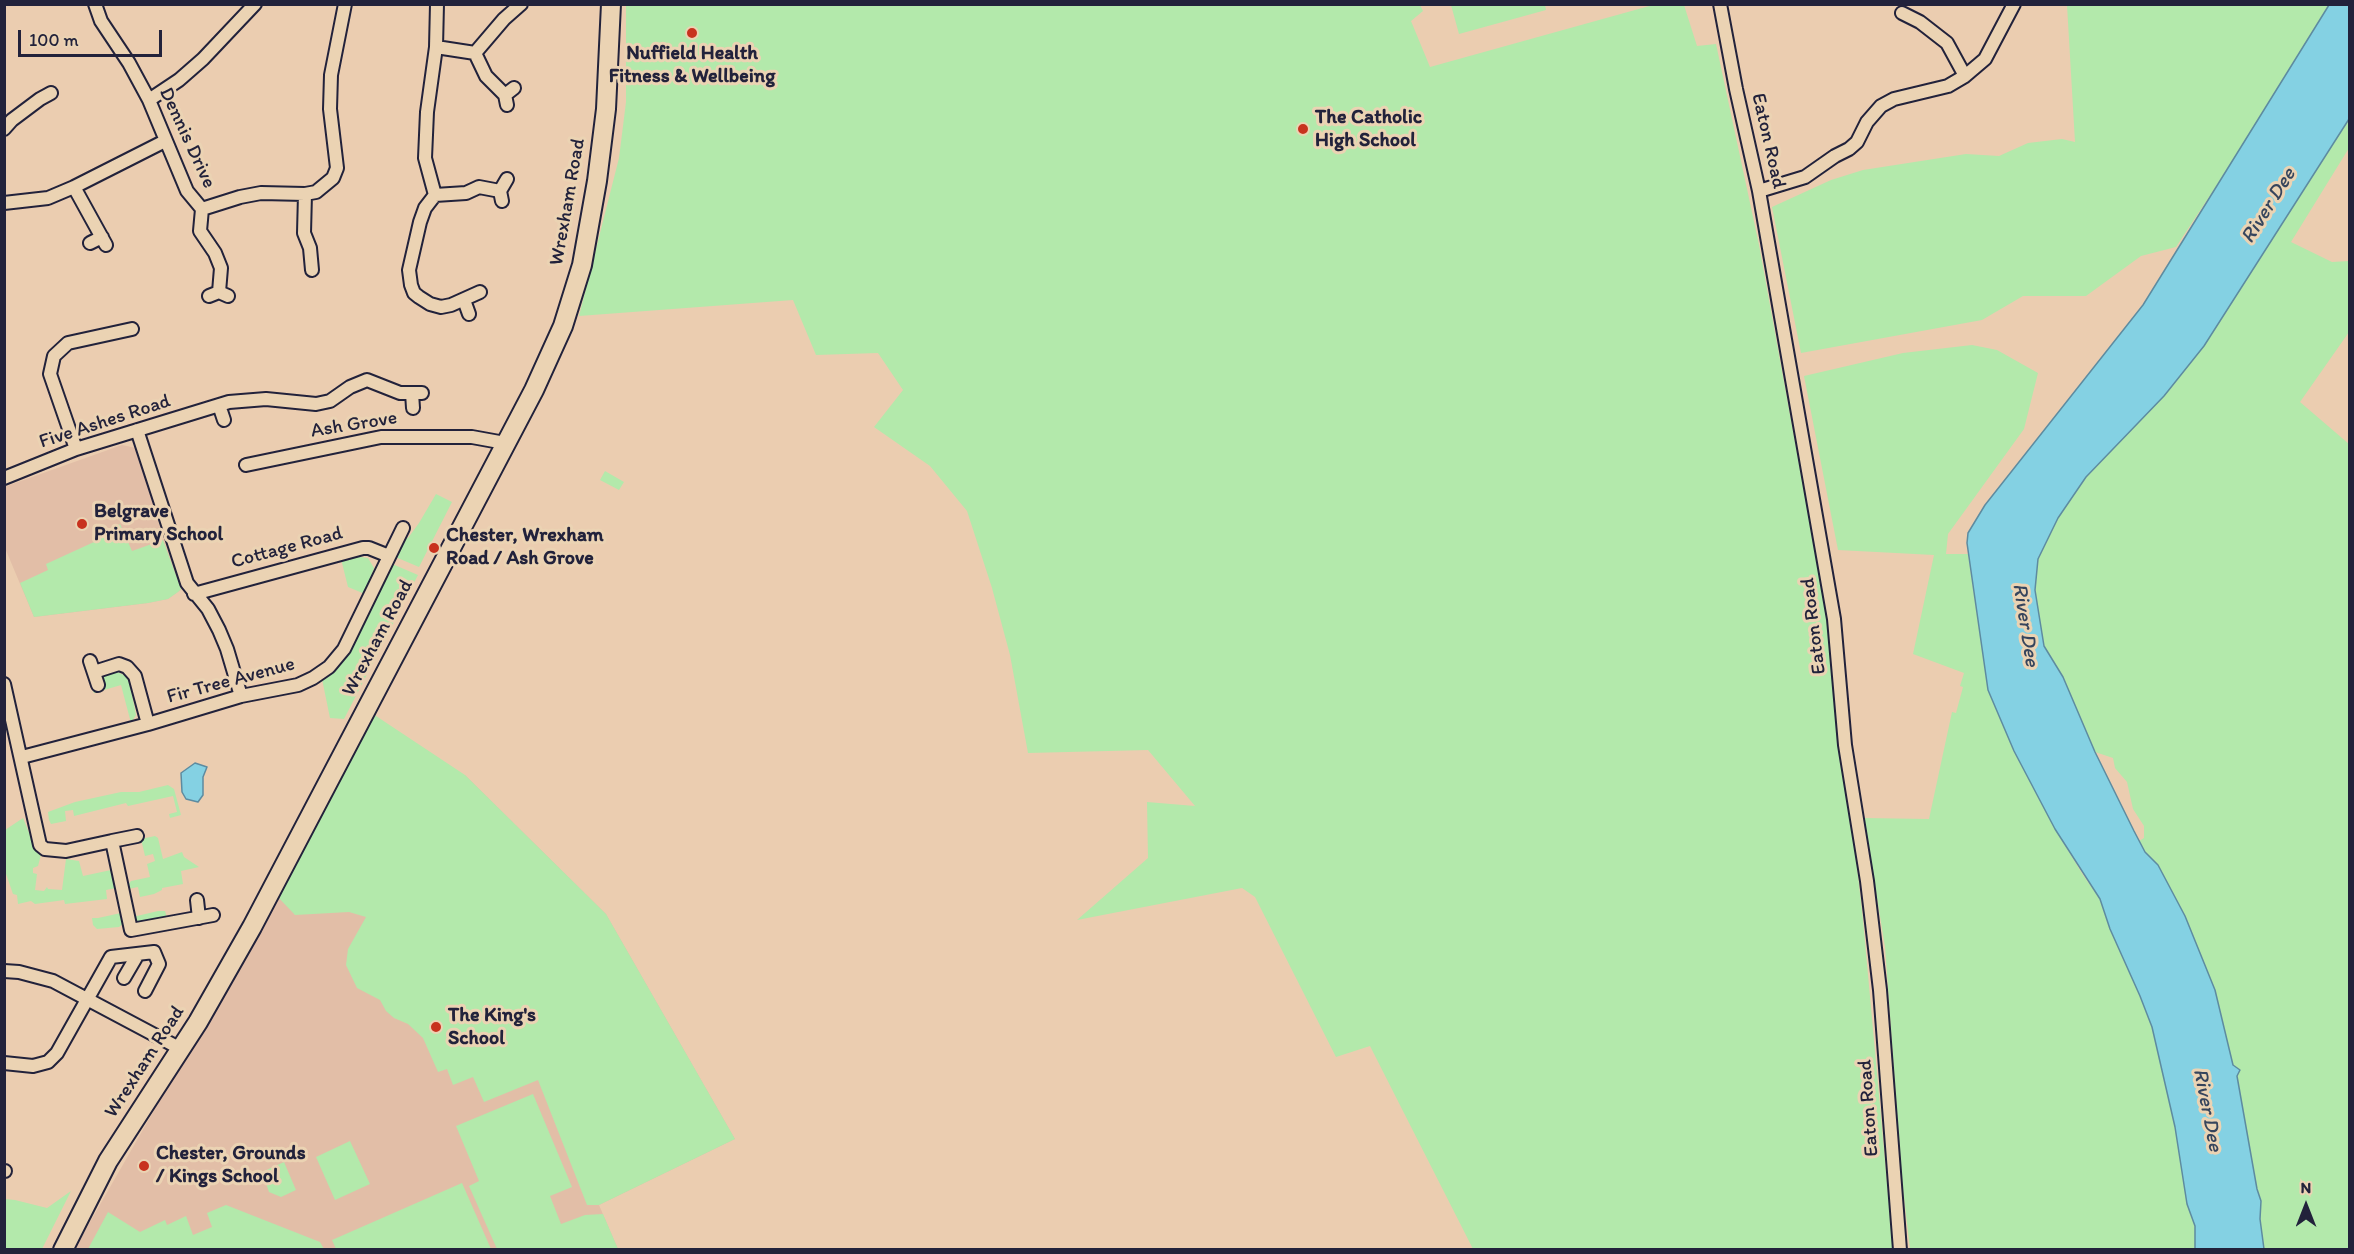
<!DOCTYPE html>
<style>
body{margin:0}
#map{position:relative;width:2354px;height:1254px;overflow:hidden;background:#ebcdb0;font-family:Itim,sans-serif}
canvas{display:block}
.frame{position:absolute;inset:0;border:6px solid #22223b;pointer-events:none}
.north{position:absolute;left:2276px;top:1176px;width:60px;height:60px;-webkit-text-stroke:4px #ebd3b3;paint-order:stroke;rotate:0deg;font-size:16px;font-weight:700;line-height:24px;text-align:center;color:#22223b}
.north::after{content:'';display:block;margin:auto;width:21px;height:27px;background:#22223b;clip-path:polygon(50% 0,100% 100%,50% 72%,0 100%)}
.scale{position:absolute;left:18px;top:30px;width:144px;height:27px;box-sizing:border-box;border:3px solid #22223b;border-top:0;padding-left:8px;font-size:18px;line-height:21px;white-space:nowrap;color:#22223b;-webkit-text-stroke:4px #ebd3b3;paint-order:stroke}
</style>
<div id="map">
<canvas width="2354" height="1254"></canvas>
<div class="frame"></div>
<div class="north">N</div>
<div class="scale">100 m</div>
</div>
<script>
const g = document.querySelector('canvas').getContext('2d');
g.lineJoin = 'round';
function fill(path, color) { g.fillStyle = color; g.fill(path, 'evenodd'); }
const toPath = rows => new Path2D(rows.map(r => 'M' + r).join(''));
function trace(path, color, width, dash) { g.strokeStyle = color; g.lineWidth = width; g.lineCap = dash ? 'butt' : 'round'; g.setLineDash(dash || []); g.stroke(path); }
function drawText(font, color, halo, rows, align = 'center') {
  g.font = font + ' Itim,sans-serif'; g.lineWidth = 6; g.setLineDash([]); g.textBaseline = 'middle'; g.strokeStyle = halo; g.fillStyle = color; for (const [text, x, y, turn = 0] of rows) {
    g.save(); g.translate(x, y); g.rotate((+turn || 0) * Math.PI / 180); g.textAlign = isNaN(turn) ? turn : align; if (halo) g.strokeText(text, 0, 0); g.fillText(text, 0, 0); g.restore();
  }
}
const built = toPath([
 [122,445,136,448,164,541,182,589,168,599,148,603,34,617,5,548,4,487],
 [465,775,606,914,735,1139,599,1205,618,1249,74,1250,277,896]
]);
const green = toPath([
 [626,5,1420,5,1423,11,1411,21,1430,67,1653,5,1684,5,1697,46,1716,44,1759,245,1828,623,1840,760,1855,849,1863,920,1888,1194,1896,1249,1473,1249,1370,1046,1336,1057,1255,897,1242,888,1077,920,1148,858,1147,802,1195,806,1148,750,1028,753,1010,655,992,588,967,511,930,466,874,427,903,390,878,353,816,355,793,300,579,316,619,158,626,102],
 [1451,5,1545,5,1546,10,1459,34],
 [2067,5,2329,5,2248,138,2176,247,2141,256,2086,296,2023,296,1982,320,1801,353,1772,207,1831,180,1863,170,1966,154,1999,156,2028,143,2062,139,2075,142],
 [2349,119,2349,148,2291,242,2332,262,2349,261,2349,332,2300,402,2349,444,2349,1249,2264,1249,2260,1219,2261,1201,2257,1189,2237,1076,2240,1070,2233,1065,2215,990,2185,916,2158,865,2145,852,2139,841,2144,838,2144,826,2133,809,2127,782,2115,768,2113,758,2095,752,2063,677,2044,646,2035,590,2038,559,2058,517,2086,477,2163,395,2247,277],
 [1972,345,1997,350,2038,373,2024,429,1948,534,1946,554,1968,554,1988,690,2014,751,2055,829,2083,875,2100,899,2110,929,2140,996,2152,1027,2175,1127,2187,1204,2195,1226,2195,1249,1910,1249,1902,1181,1885,947,1864,818,1929,819,1952,712,1956,713,1963,687,1960,686,1964,673,1913,654,1934,555,1838,550,1804,376,1903,353],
 [605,471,624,482,619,490,600,480],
 [436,494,452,502,419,567,393,556,405,537,408,538,419,523],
 [120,524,132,551,163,540,181,589,178,592,168,599,148,603,34,617,20,583,48,570,46,564,94,542],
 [353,556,368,558,374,568,365,594,348,587,341,559],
 [390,563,418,575,344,719,330,718,322,679],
 [115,671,126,676,130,685,136,715,131,723,121,685,94,693,93,691,104,688,104,676],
 [373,714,465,775,606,914,735,1139,599,1205,587,1205,538,1080,484,1102,473,1077,453,1085,447,1069,438,1072,423,1038,408,1024,394,1018,386,1011,380,1000,357,988,346,965,348,949,366,917,349,912,295,915,277,896],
 [168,785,174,789,181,815,170,818,169,814,177,812,173,796,128,806,126,803,74,816,73,810,65,811,66,821,51,824,49,820,48,812,75,802,121,792,139,792],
 [23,818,34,845,42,851,38,866,33,868,33,873,37,874,35,890,44,891,47,887,48,889,62,890,66,859,79,861,83,876,111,870,116,888,106,890,107,899,65,904,64,900,35,904,31,901,18,904,17,895,13,894,5,871,5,830],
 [155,836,158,838,163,859,182,852,184,857,199,867,181,871,183,884,162,888,162,890,154,894,140,897,138,887,128,889,128,885,131,881,150,877,147,864,155,861,153,854,145,856,141,839],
 [121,911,123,911,124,923,119,927,97,929,93,925,92,918,98,918,121,913],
 [158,911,165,911,167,918,138,924,135,922,133,914,137,916],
 [533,1094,572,1187,550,1196,561,1224,585,1215,603,1214,618,1249,497,1249,469,1186,479,1181,456,1126],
 [350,1141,370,1184,335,1200,316,1157],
 [284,1162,296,1190,281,1197,269,1192,262,1172],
 [462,1183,491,1249,336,1249,332,1240],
 [71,1191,42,1249,5,1249,5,1199,15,1200,47,1208],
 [226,1205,320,1242,324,1249,88,1249,108,1212,140,1232,165,1220,167,1225,186,1216,193,1235,212,1227,207,1213]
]);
const water = toPath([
 [2329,5,2349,5,2349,119,2204,346,2164,396,2086,477,2058,518,2038,559,2035,590,2044,646,2063,677,2095,752,2134,831,2145,852,2158,865,2185,916,2215,990,2233,1065,2240,1070,2237,1076,2257,1189,2261,1201,2260,1219,2264,1249,2195,1249,2195,1226,2187,1204,2175,1127,2152,1027,2140,996,2110,929,2100,899,2055,829,2014,751,1988,690,1967,543,1968,533,1985,505,2143,305,2329,5],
 [195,763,207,767,203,777,203,795,198,802,186,799,182,792,181,773,195,763]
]);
const minor = toPath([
 [95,4,101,21,129,63,149,100,187,191,202,209,200,231,215,253,221,268,219,292],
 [437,4,436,47,427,112,425,158,435,195,425,208,420,222,409,270,411,285,414,293,419,297,430,304,441,307,451,305,480,292],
 [1720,4,1736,89,1759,191,1834,619,1845,745,1867,881,1880,990,1900,1250],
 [1902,13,1920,22,1947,43,1965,76],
 [436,47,475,53,504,19,521,4],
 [475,53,486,76,505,95],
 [149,100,179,80,203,59,255,4],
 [507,105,505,95,514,88],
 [4,129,12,120,40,99,51,93],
 [74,187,106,245],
 [1759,191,1805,177,1835,156,1849,149,1857,142,1867,122,1881,106,1894,99,1948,86,1965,76,1985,59,2014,4],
 [305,194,304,233,310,248,312,270],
 [435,195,466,193,479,187,500,191],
 [502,201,500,191,507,179],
 [4,203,48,198,74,187,165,141],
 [202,209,240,197,261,193,305,194,316,192,333,178,337,168,330,109,331,75,345,4],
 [90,243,102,237],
 [209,296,219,292,228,296],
 [464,300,469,314],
 [412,393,413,408],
 [219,405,224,420],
 [137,430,187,583,208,609,219,630,227,649,241,696],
 [76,449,50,374,54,356,68,343,132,329],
 [246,465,381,437,472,437,505,443],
 [4,478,76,449,229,402,266,399,316,404,330,401,350,387,367,380,400,393,422,393],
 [194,594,363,548,369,548,389,556],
 [90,661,98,685],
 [94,672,119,664,127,667,135,676,148,724],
 [4,684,40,845,45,849,66,851,112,841,131,930,213,915],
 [22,757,148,724,241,696,298,685,313,678,329,667,344,649,403,528],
 [112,841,137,836],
 [197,900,199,918],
 [4,971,19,972,53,981,181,1049],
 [124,978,138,954],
 [4,1063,33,1066,48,1062,57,1053,111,957,154,952,159,964,145,991],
 [4,1171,5,1171]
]);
const highway = toPath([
 [63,1250,108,1161,198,1022,252,927,534,390,563,326,582,265,597,181,606,109,611,4]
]);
const markers = [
 [692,33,6,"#c8321e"],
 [1303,129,6,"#c8321e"],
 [82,524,6,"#c8321e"],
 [434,548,6,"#c8321e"],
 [436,1027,6,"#c8321e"],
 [144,1166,6,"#c8321e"]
];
const poiNames = [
 ["Nuffield Health",692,54,"center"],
 ["Fitness & Wellbeing",692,77,"center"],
 ["The Catholic",1315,118],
 ["High School",1315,141],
 ["Belgrave",94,512],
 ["Primary School",94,535],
 ["Chester, Wrexham",446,536],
 ["Road / Ash Grove",446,559],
 ["The King's",448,1016],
 ["School",448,1039],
 ["Chester, Grounds",156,1154],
 ["/ Kings School",156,1177]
];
const streetNames = [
 ["Dennis Drive",187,138,65],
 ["Eaton Road",1768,141,77],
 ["Wrexham Road",568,202,-80],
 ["Five Ashes Road",105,422,-18],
 ["Ash Grove",354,425,-9],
 ["Cottage Road",287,548,-15],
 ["Eaton Road",1814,626,-97],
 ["Wrexham Road",378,638,-62],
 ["Fir Tree Avenue",231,681,-15],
 ["Wrexham Road",145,1062,-57],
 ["Eaton Road",1869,1108,-94]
];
const waterNames = [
 ["River Dee",2269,206,-58],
 ["River Dee",2025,625,81],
 ["River Dee",2207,1110,79]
];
fill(built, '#e2bea7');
fill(green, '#b3e9ab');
fill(water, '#84d1e3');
trace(water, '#5d8ba0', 1.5);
trace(minor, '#22223b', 16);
trace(highway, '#22223b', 22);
trace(minor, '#ebd3b3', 12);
trace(highway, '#ebd3b3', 18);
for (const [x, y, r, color] of markers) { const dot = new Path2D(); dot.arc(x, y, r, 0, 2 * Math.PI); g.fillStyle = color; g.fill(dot); trace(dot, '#ebd3b3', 2); }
drawText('bold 20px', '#22223b', '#ebd3b3', poiNames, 'left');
drawText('20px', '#22223b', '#ebd3b3', streetNames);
drawText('italic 21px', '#36455d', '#ebd3b3', waterNames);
</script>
